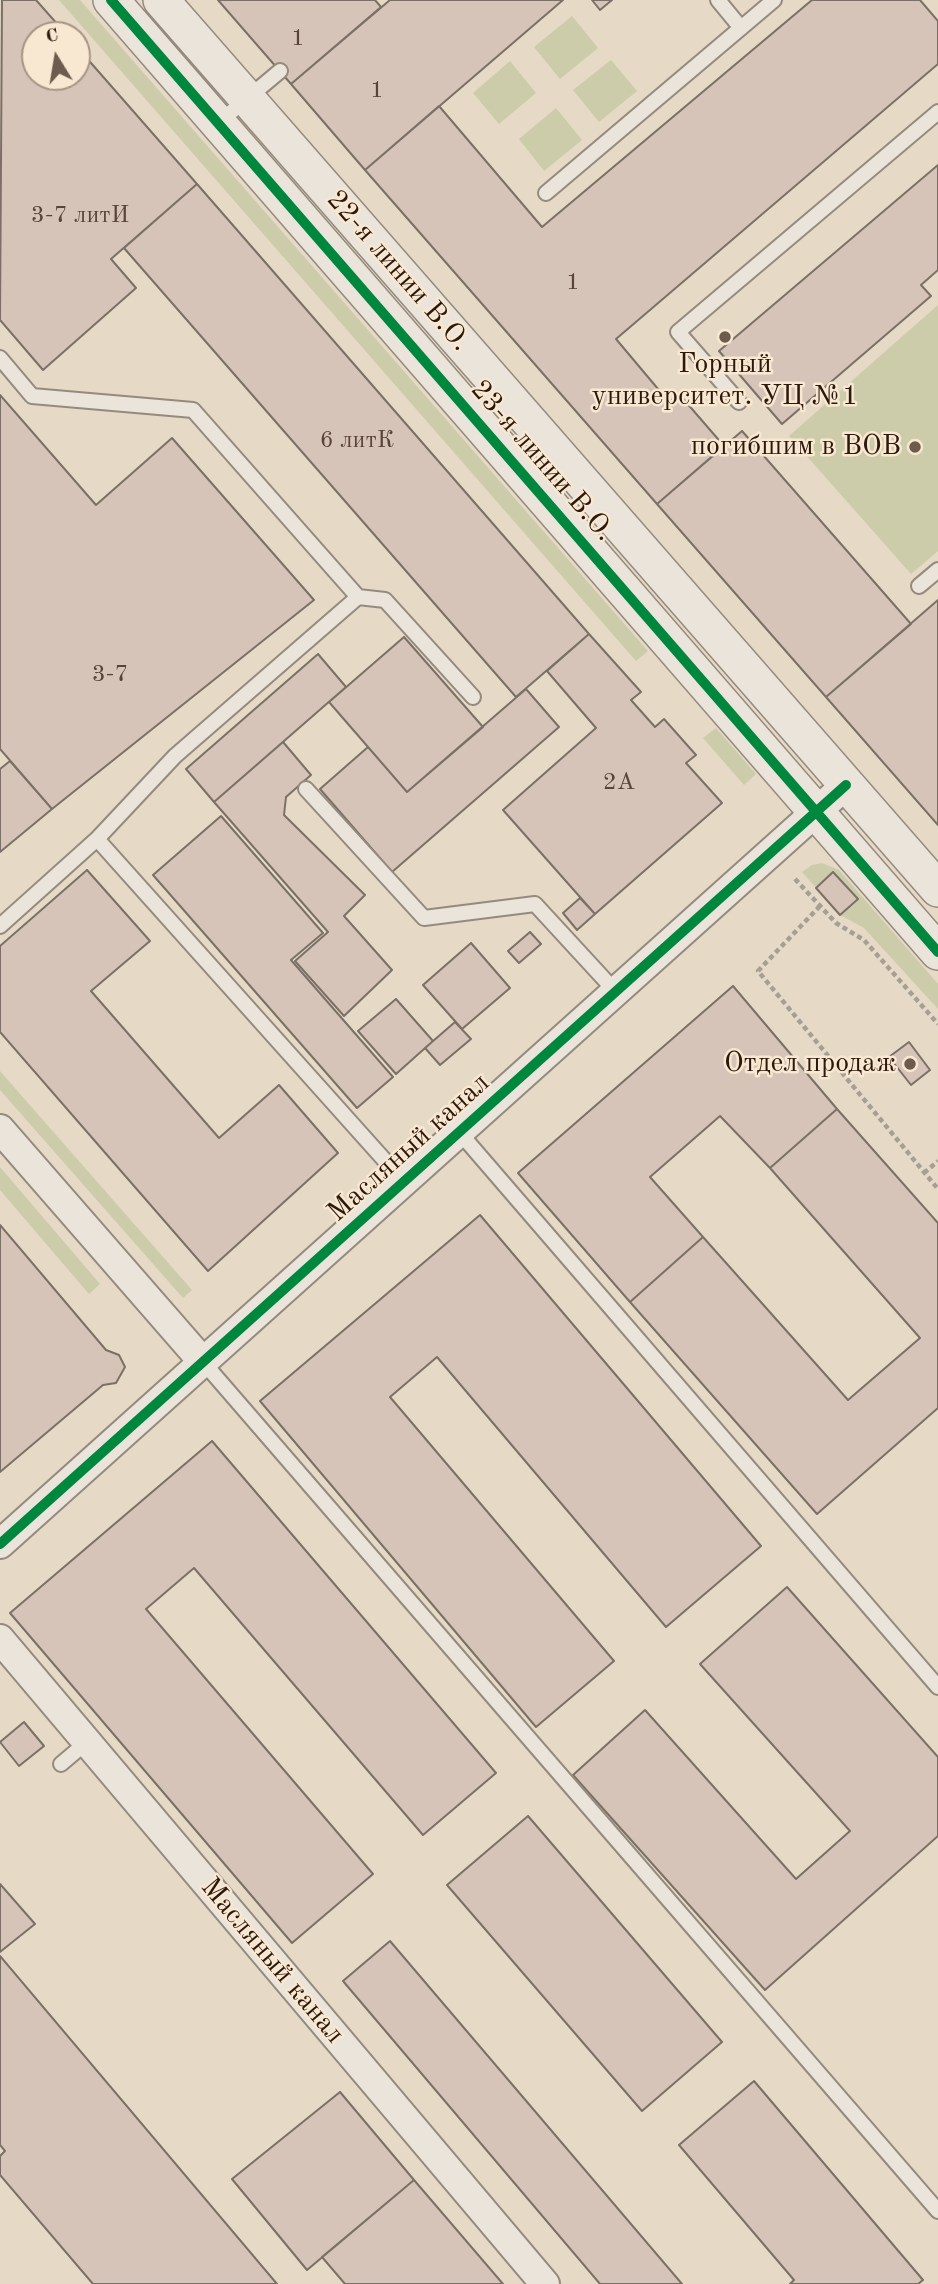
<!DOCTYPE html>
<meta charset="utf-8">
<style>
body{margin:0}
#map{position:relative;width:938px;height:2284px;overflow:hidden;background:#e6d9c6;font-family:"Old Standard TT",serif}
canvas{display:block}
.north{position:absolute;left:21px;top:21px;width:70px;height:70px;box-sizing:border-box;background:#f8e8d1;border:2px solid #a69583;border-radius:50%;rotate:349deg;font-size:19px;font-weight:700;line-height:28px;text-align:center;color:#2c180d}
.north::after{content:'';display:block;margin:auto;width:24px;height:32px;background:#6d5c4e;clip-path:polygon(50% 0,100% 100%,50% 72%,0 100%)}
</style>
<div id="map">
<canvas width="938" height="2284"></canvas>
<div class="north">С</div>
</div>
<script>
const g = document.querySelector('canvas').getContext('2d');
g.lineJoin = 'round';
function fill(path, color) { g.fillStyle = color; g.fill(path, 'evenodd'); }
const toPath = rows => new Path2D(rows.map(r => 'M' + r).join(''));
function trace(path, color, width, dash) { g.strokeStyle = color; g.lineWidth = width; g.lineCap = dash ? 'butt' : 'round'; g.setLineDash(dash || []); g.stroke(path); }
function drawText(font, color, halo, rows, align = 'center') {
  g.font = font + ' "Old Standard TT",serif'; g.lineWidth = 5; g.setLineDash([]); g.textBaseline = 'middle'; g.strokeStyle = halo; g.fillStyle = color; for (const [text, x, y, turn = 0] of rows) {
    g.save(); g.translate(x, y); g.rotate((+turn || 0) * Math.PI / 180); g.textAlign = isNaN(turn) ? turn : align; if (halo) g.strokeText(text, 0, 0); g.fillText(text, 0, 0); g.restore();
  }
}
const green = toPath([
 [59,0,80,0,648,651,636,661],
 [572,16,598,48,560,79,534,47],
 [611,60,637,91,599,122,573,90],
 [510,61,536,93,499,124,473,93],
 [556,108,582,140,544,171,519,139],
 [938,305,938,551,911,574,789,436],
 [716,728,756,774,744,785,703,738],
 [822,863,839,870,938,984,938,1009,864,928,840,915,857,899,834,873,816,888,802,872,812,865],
 [0,1071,192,1290,183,1298,0,1090],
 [0,1167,100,1284,89,1294,0,1190]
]);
const building = toPath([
 [2,0,36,0,67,35,35,35,35,77,77,77,77,47,197,184,111,259,136,288,43,370,0,320,2,0],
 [218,0,375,0,381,7,291,84,218,0],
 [390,0,563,0,365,170,291,84,390,0],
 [592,0,612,0,600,10,592,0],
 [812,0,920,0,938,21,938,64,616,339,669,402,679,394,724,446,657,504,365,170,439,106,542,227,812,0],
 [938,165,938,270,921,285,931,296,782,424,719,351,938,165],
 [197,184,589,634,516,697,124,248,197,184],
 [0,395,96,505,172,438,314,600,52,809,0,749,0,395],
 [742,431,911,624,826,697,657,504,742,431],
 [938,600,938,825,826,697,938,600],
 [589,634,641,692,631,700,655,727,664,719,696,755,686,763,722,803,595,914,503,810,596,728,547,671,589,634],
 [404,637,483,727,407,792,329,702,404,637],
 [318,654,346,687,214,802,186,769,318,654],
 [526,689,559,727,392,872,320,789,368,747,407,792,526,689],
 [283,742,311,775,286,797,284,815,365,895,344,916,392,970,344,1016,295,961,328,932,214,802,283,742],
 [10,761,52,809,0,852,0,769,10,761],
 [221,816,323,933,291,960,393,1077,357,1108,153,875,221,816],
 [87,870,150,941,91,991,219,1138,279,1085,338,1153,208,1271,0,1032,0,946,87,870],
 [833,872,858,899,840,915,816,888,833,872],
 [580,898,595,914,577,930,563,913,580,898],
 [530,932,541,944,519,963,508,951,530,932],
 [471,943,510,988,462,1029,423,985,471,943],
 [733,986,837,1109,770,1168,720,1116,650,1177,703,1237,630,1302,518,1173,733,986],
 [396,999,433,1041,396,1074,358,1031,396,999],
 [455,1022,471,1039,440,1065,425,1048,455,1022],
 [909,1042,930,1070,911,1085,889,1057,909,1042],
 [837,1109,938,1223,938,1408,817,1514,630,1302,703,1237,848,1400,920,1338,770,1168,837,1109],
 [480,1215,761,1546,666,1627,437,1357,390,1397,614,1661,536,1727,260,1401,480,1215],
 [0,1225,106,1350,119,1355,125,1367,116,1383,103,1385,0,1472,0,1225],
 [212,1441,496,1773,423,1835,194,1568,146,1609,373,1874,292,1943,10,1613,212,1441],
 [787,1587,938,1757,938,1836,765,1990,573,1775,645,1710,796,1879,850,1831,700,1664,787,1587],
 [24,1722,44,1746,19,1766,0,1742,24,1722],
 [528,1816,722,2042,642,2111,447,1885,528,1816],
 [0,1884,35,1924,0,1952,0,1884],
 [390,1941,682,2284,600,2284,343,1981,390,1941],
 [0,1956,277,2284,93,2284,0,2175,0,2156,5,2151,0,2145,0,1956],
 [754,2081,923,2280,918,2284,790,2284,794,2280,679,2145,754,2081],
 [340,2092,414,2180,307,2270,232,2179,340,2092],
 [414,2180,503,2284,345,2284,322,2257,414,2180]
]);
const path = toPath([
 [795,879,836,923,864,940,938,1024],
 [820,906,758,971,938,1189],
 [924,1173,938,1161]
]);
const service = toPath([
 [718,0,741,28],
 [218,123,280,71],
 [546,193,774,0],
 [0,358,32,396,193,410,358,597,175,756,97,839,0,926],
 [739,402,678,332,938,112],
 [919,586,938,570],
 [358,597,385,600,473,697],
 [306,789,424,918,535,904,616,992],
 [97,839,405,1183],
 [460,1133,938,1687],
 [204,1363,938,2211],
 [61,1764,87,1742]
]);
const minor = toPath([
 [0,1129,204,1363],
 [0,1544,846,785],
 [0,1639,545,2284]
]);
const tertiary = toPath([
 [111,0,938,952],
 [161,0,938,889]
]);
const cycleway = toPath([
 [111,0,938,952],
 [0,1544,846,785]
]);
const markers = [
 [725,337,7,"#6d5c4e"],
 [915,447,7,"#6d5c4e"],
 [910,1064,7,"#6d5c4e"]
];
const numberNames = [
 ["1",298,39],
 ["1",377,91],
 ["3-7 литИ",80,216],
 ["1",573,283],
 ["6 литК",357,441],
 ["3-7",110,675],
 ["2А",619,783]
];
const streetNames = [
 ["22-я линии В.О.",398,271,49],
 ["23-я линии В.О.",542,461,49],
 ["Масляный канал",409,1148,-42],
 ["Масляный канал",272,1961,50]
];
const poiNames = [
 ["Горный",725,365,"center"],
 ["университет. УЦ №1",725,397,"center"],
 ["погибшим в ВОВ",901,447],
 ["Отдел продаж",896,1064]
];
fill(green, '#cca');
fill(building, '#d7c4b8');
trace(building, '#7a7066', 2);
trace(service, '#958a7e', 18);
trace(minor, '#958a7e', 32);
trace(tertiary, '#958a7e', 38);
trace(path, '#a69f96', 4.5, [5, 3.5]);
trace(service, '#eae4da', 14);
trace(minor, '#eae4da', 28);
trace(tertiary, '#eae4da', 35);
trace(cycleway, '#00873e', 10);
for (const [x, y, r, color] of markers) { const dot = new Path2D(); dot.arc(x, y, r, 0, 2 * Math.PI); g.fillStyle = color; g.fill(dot); trace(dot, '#f8e8d1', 2.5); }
drawText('24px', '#584438', null, numberNames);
drawText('28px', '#2c180d', '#f8e8d1', streetNames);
drawText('28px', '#2c180d', '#f8e8d1', poiNames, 'right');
</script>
